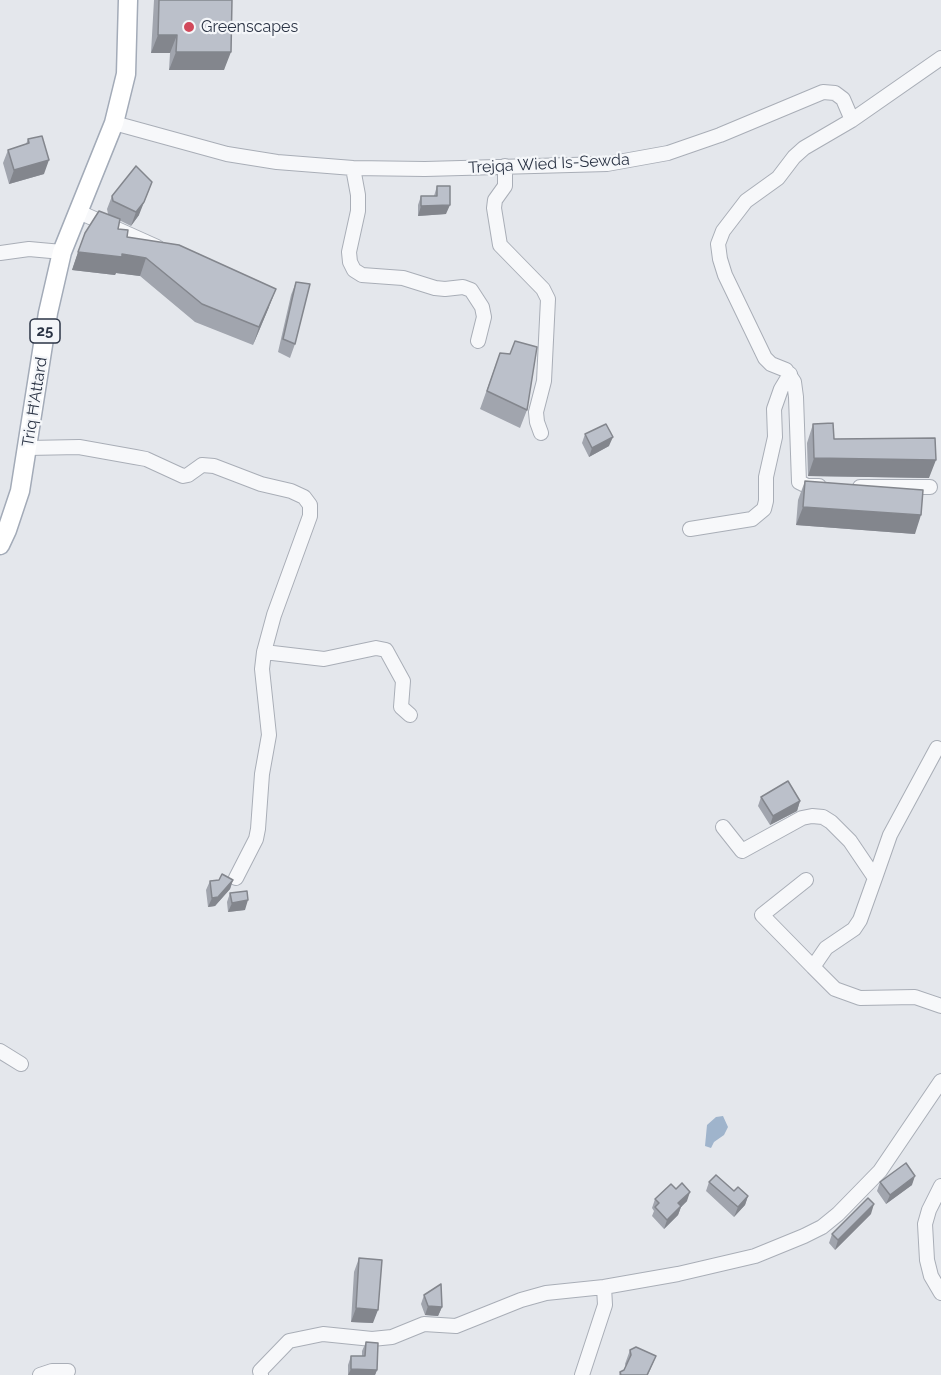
<!DOCTYPE html>
<meta charset="utf-8">
<style>
body{margin:0}
canvas{display:block;background:#e4e7ec}
</style>
<canvas width="941" height="1375"></canvas>
<script>
const g = document.querySelector('canvas').getContext('2d');
g.lineJoin = 'round';
function fill(path, color) { g.fillStyle = color; g.fill(path, 'evenodd'); }
const toPath = rows => new Path2D(rows.map(r => 'M' + r).join(''));
function trace(path, color, width, dash) { g.strokeStyle = color; g.lineWidth = width; g.lineCap = dash ? 'butt' : 'round'; g.setLineDash(dash || []); g.stroke(path); }
function drawText(font, color, halo, rows, align = 'center') {
  g.font = font + ' Raleway,sans-serif'; g.lineWidth = 4.5; g.setLineDash([]); g.textBaseline = 'middle'; g.strokeStyle = halo; g.fillStyle = color; for (const [text, x, y, turn = 0] of rows) {
    g.save(); g.translate(x, y); g.rotate((+turn || 0) * Math.PI / 180); g.textAlign = isNaN(turn) ? turn : align; if (halo) g.strokeText(text, 0, 0); g.fillText(text, 0, 0); g.restore();
  }
}
const water = toPath([
 [723,1116,728,1127,724,1135,714,1142,711,1148,705,1146,707,1125,716,1117]
]);
const minor = toPath([
 [114,123,227,154,277,162,353,168,425,169,607,164,668,153,720,135,823,92,835,93,843,99,852,120,941,58],
 [505,166,505,186,495,200,494,208,500,245,543,289,548,299,544,381,536,412,537,422,541,433],
 [353,168,358,195,358,211,349,252,350,262,354,270,362,275,403,278,435,288,445,289,463,287,471,290,482,307,484,317,478,341],
 [79,212,157,247],
 [0,253,29,249,62,252],
 [28,448,79,447,135,457,146,459,183,476,188,475,202,465,214,466,261,484,291,491,304,497,310,505,310,516,274,615,264,652,324,659,376,648,386,650,403,681,401,707,410,715],
 [819,486,807,486,799,482,796,397,794,382,786,370,771,364,765,358,725,275,720,259,718,244,723,231,746,201,778,178,794,157,804,148,852,120],
 [860,487,930,487],
 [690,529,752,519,764,509,766,501,766,477,775,437,774,409,781,389,790,374],
 [723,827,742,851,802,818,812,816,823,817,831,822,850,841,875,878,860,920,854,929,826,948,813,967,835,989,860,998,915,997,941,1006],
 [236,878,256,839,258,829,262,774,269,735,262,669,264,652],
 [875,878,890,835,937,748],
 [806,880,762,915,813,967],
 [0,1051,21,1064],
 [941,1186,929,1210,925,1224,927,1260,931,1276,941,1293],
 [40,1375,52,1371,68,1371],
 [261,1375,260,1371,289,1341,323,1334,372,1339,392,1337,424,1324,456,1326,521,1300,546,1293,604,1287,678,1274,755,1256,804,1236,822,1227,838,1214,880,1171,941,1081],
 [582,1375,605,1305,604,1287]
]);
const major = toPath([
 [0,545,7,530,20,491,48,313,62,252,114,123,126,74,128,0]
]);
const wall = toPath([
 [154,0,232,0,224,70,169,70,170,53,151,53],
 [28,139,44,174,9,184,3,163,8,150,26,144],
 [136,166,139,215,131,226,119,220,118,229,127,237,269,307,253,345,195,322,140,276,116,273,115,275,72,270,85,233,108,214,107,209,112,196],
 [437,186,446,214,418,216,418,205,421,196,434,196],
 [296,282,295,344,290,358,278,352,291,295],
 [500,353,527,410,520,428,480,409],
 [813,424,834,439,929,478,808,476,807,443],
 [585,434,609,446,589,457,582,443],
 [805,481,915,534,796,525,798,500],
 [761,797,800,801,797,811,770,825,758,806],
 [233,880,230,889,215,906,208,907,206,890,210,881],
 [230,893,245,910,228,912,227,902],
 [709,1182,748,1196,745,1205,734,1217,706,1191],
 [880,1182,912,1185,886,1204,877,1191],
 [655,1199,687,1201,681,1207,678,1215,664,1229,652,1216,654,1211,652,1208],
 [871,1214,835,1250,829,1243,832,1234],
 [359,1258,373,1323,351,1322,354,1272],
 [424,1295,442,1307,438,1316,425,1315,421,1304],
 [366,1342,377,1370,375,1375,348,1375,348,1365,351,1356,362,1356,362,1351],
 [630,1350,656,1356,648,1375,619,1375,620,1372,624,1370,626,1367,625,1364]
]);
const shadedWall = toPath([
 [158,35,177,35,170,53,151,53],
 [176,52,231,52,224,70,169,70],
 [49,160,44,174,9,184,14,170],
 [152,182,139,215,131,226,136,212],
 [450,205,446,214,418,216,421,206],
 [78,252,122,254,146,258,140,276,116,273,115,275,72,270],
 [276,289,269,307,253,345,259,327],
 [613,437,609,446,589,457,592,448],
 [814,458,936,460,929,478,808,476],
 [803,507,921,515,915,534,796,525],
 [800,801,797,811,770,825,773,816],
 [233,880,230,889,215,906,208,907,212,898],
 [248,900,245,910,228,912,232,903],
 [915,1176,912,1185,886,1204,890,1195],
 [690,1192,687,1201,681,1207,678,1215,664,1229,667,1220,678,1203],
 [748,1196,745,1205,734,1217,738,1207],
 [874,1204,871,1214,835,1250,838,1240],
 [428,1306,442,1307,438,1316,425,1315],
 [356,1308,378,1310,373,1323,351,1322],
 [351,1369,377,1370,375,1375,348,1375]
]);
const building = toPath([
 [159,0,232,0,231,52,176,52,177,35,158,35,159,0],
 [42,136,49,160,14,170,8,150,29,143,28,139,42,136],
 [136,166,152,182,144,202,136,212,113,201,112,196,136,166],
 [437,186,450,186,450,205,421,206,421,196,437,196,437,186],
 [99,211,120,219,118,229,128,230,127,237,179,245,276,289,259,327,202,304,146,258,122,254,122,257,78,252,85,233,99,211],
 [296,282,310,284,295,344,283,339,296,282],
 [515,341,537,347,527,410,487,391,500,353,510,354,515,341],
 [833,423,834,439,935,438,936,460,814,458,813,424,833,423],
 [606,424,613,437,592,448,585,434,606,424],
 [805,481,923,490,921,515,803,507,805,481],
 [788,781,800,801,773,816,761,797,788,781],
 [222,874,233,880,218,897,212,898,210,881,219,880,222,874],
 [247,891,248,900,232,903,230,893,247,891],
 [906,1163,915,1176,890,1195,880,1182,906,1163],
 [716,1175,734,1191,738,1187,748,1196,738,1207,709,1182,716,1175],
 [682,1183,690,1192,678,1203,681,1206,667,1220,655,1207,659,1203,655,1199,671,1184,676,1189,682,1183],
 [868,1198,874,1204,838,1240,832,1234,868,1198],
 [359,1258,382,1260,378,1310,356,1308,359,1258],
 [441,1284,442,1307,428,1306,424,1295,441,1284],
 [366,1342,378,1343,377,1370,351,1369,351,1356,365,1356,366,1342],
 [636,1347,656,1356,647,1375,621,1375,620,1372,624,1370,631,1355,630,1350,636,1347]
]);
const markers = [
 [189,27,6,"#d1495b"]
];
const shields = [
 [45,331,30]
];
const shieldNames = [
 ["25",45,331]
];
const poiNames = [
 ["Greenscapes",201,27]
];
const streetNames = [
 ["Trejqa Wied Is-Sewda",549,164,-3],
 ["Triq Ħ'Attard",35,402,-81]
];
fill(water, '#9fb4cc');
trace(minor, '#a9aeb7', 16);
trace(major, '#a3abb8', 21);
trace(minor, '#f7f8fa', 14);
trace(major, '#fff', 18);
fill(wall, '#a1a5ae');
fill(shadedWall, '#83868d');
fill(building, '#bbc0ca');
trace(building, '#83868d', 1.5);
for (const [x, y, r, color] of markers) { const dot = new Path2D(); dot.arc(x, y, r, 0, 2 * Math.PI); g.fillStyle = color; g.fill(dot); trace(dot, '#f4f6f9', 2); }
for (const [x, y, w] of shields) { const box = new Path2D(); box.roundRect(x - w / 2, y - 12, w, 24, 4.5); g.fillStyle = '#f4f6f9'; g.fill(box); trace(box, '#2b3445', 1.5); }
drawText('bold 15px', '#2b3445', null, shieldNames);
drawText('16px', '#2b3445', '#f4f6f9', poiNames, 'left');
drawText('16px', '#2b3445', '#f4f6f9', streetNames);
</script>
